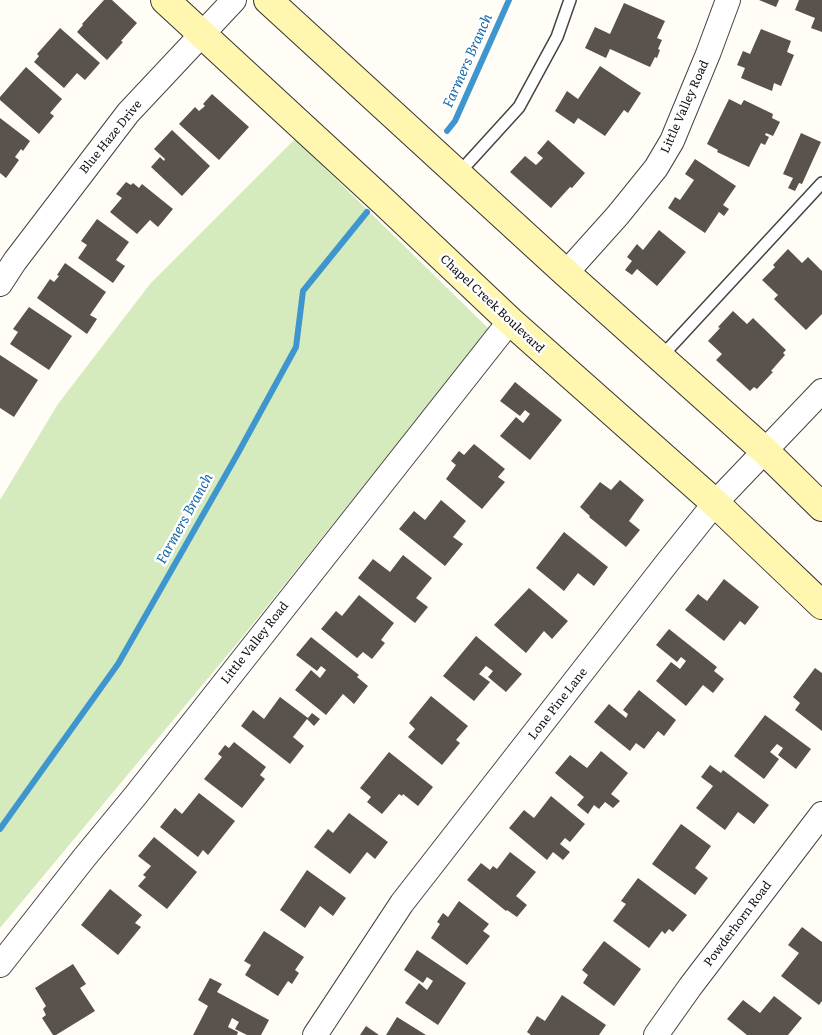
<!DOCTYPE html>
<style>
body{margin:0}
canvas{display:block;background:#fffdf5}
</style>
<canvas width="822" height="1035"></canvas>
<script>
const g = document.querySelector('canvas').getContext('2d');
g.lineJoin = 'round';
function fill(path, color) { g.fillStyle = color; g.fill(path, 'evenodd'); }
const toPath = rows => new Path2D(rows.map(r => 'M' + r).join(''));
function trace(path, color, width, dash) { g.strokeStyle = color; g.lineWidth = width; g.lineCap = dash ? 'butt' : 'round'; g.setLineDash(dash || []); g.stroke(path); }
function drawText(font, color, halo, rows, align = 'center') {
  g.font = font + ' Literata,serif'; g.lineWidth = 5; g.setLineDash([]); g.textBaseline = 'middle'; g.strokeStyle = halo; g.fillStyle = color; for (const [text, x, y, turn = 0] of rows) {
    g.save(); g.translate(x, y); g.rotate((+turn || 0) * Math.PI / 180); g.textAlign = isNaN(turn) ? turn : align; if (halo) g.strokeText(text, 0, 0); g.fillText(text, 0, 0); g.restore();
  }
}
const green = toPath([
 [295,139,489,329,244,635,0,928,0,500,58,404,150,284]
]);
const stream = toPath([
 [447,131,455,121,509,0],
 [0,829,118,664,237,455,296,347,303,291,367,212]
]);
const building = toPath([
 [104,0,112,0,137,23,121,41,123,42,107,60,77,32,83,25,82,24],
 [759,0,779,0,776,7],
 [799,0,822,0,822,32,811,28,815,18,795,10],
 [624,3,665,21,657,38,662,40,658,49,660,50,657,58,655,57,650,67,610,49,606,58,585,48,595,27,610,34],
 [60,28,100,63,85,80,77,73,64,88,34,62,39,56,37,54],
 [761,29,791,41,787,52,794,55,781,86,774,83,772,91,741,78,745,68,737,65,743,51,750,54],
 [600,66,641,93,628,113,624,110,605,136,578,118,574,124,555,111,567,91,578,99],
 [26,67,62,99,50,113,54,116,39,134,0,100,0,97],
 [212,94,249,127,219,160,179,124,195,107,199,111,205,106,203,104],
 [729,99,741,105,744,100,773,114,772,118,780,122,773,136,766,133,765,135,769,137,765,145,761,143,749,167,717,152,718,150,707,144],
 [0,118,30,141,23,151,21,149,15,157,19,160,6,178,0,173],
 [172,130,210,166,182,196,151,167,160,157,164,161,165,159,154,149],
 [801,133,821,142,802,184,799,183,795,191,788,188,793,178,783,174],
 [548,140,585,173,572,188,570,187,551,208,510,172,525,156,536,165,543,158,537,153],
 [695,159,736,186,723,205,729,209,724,216,719,212,705,233,668,208,675,197,680,200,694,180,685,174],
 [126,182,131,185,133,183,139,188,142,184,173,209,158,227,150,220,137,234,110,212,122,198,116,194],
 [97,219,129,242,116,260,125,266,113,283,78,258,87,245,81,241],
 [659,230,686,252,657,286,637,269,632,275,625,270,632,261,627,257,637,244,643,250],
 [788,249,802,263,808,257,822,271,822,314,806,330,774,299,778,295,762,280,775,267,773,265],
 [65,263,106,292,90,315,97,319,87,334,37,298,50,279,54,282,59,276,57,275],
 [29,307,72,336,49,370,10,344,18,332,13,329],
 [733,311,747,324,753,318,786,350,783,353,785,355,771,371,773,372,757,389,754,387,750,391,716,360,722,354,708,341,720,328,718,327],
 [0,355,38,380,14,417,0,408],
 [515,382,562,420,530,460,500,436,516,417,523,423,530,414,525,410,520,416,500,401],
 [474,444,505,469,498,477,505,482,482,509,446,479,456,465,451,461,459,451,464,455],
 [620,480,644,500,629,521,640,530,626,547,589,517,590,516,580,507,600,482,611,490],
 [441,500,466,521,453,537,463,544,445,566,399,529,414,511,425,520],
 [564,532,608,567,594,586,578,573,564,591,536,568],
 [403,555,432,578,416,598,428,607,415,623,358,578,373,559,390,572],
 [724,579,759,607,745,625,740,621,724,641,685,610,698,594,707,601],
 [529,588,568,621,552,639,544,631,526,653,494,625],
 [359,595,394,623,381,640,385,643,372,659,363,652,357,658,321,629,336,611,342,616],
 [669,629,717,667,714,671,724,679,713,693,703,685,686,706,656,681,671,662,680,669,686,661,681,657,677,662,656,645],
 [476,636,522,674,506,692,488,677,493,671,486,666,479,674,490,682,474,701,443,676],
 [311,637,359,675,357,677,368,686,354,704,343,694,326,715,295,690,311,670,320,678,326,670,321,666,317,671,296,655],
 [815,668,822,673,822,731,795,710,800,703,793,697],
 [639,690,676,720,664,736,658,731,644,749,636,743,630,751,594,722,609,704,626,718,628,714,623,710],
 [431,696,468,726,456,740,460,743,442,765,408,737,415,729,409,723],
 [280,697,308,718,312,713,320,719,314,726,307,719,293,737,304,746,290,764,241,726,253,710,264,719],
 [765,715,811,749,796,769,778,755,783,748,777,744,770,752,779,759,764,779,734,756],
 [234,742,266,767,260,775,265,779,242,808,204,779,222,757,218,754,225,745,229,748],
 [601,751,628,773,611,794,620,801,613,808,605,802,599,809,594,805,588,814,577,805,584,797,555,773,570,755,587,768],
 [389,752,433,787,418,806,403,794,402,796,399,794,382,814,367,802,371,797,360,788],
 [710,765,721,773,723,770,769,805,754,824,738,812,725,830,696,808,713,786,701,777],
 [199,793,235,821,208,855,203,850,198,857,160,827,175,808,182,814],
 [551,796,585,824,570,842,565,838,560,844,570,852,563,860,553,852,547,860,509,828,524,810,534,818],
 [349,813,388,842,375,859,367,852,350,874,314,847,328,829,333,833],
 [681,824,711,846,695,868,708,878,695,895,652,864],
 [154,837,197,872,167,909,138,886,146,877,143,875,151,866,138,856],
 [510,852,536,872,516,896,527,905,517,917,507,910,506,911,467,880,481,863,490,870,493,866,497,869],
 [307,870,346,898,333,916,320,906,305,928,280,910],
 [638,878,687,915,673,932,669,929,665,934,662,931,649,948,613,921,626,904,621,901],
 [110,889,142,915,135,923,141,927,118,955,81,925],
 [459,901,489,924,483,931,490,936,467,965,431,938,440,924,437,922,443,913,448,917],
 [802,927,822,942,822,1001,819,1005,781,976,799,953,788,945],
 [264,931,304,957,295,970,299,973,292,984,288,981,278,996,245,975,251,965,244,961],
 [604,941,641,969,614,1006,583,983,588,975,582,970],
 [417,950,466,983,438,1025,405,1003,419,983,427,990,433,981,427,977,423,983,404,970],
 [73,964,86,984,80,988,95,1011,56,1035,53,1035,42,1018,46,1015,43,1009,46,1006,35,988],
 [210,978,222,984,217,992,269,1020,261,1035,247,1035,235,1029,239,1022,232,1018,228,1027,238,1032,237,1035,193,1035,208,1006,198,1000],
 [562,995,606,1025,599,1035,531,1035,527,1032,537,1016,545,1021],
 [774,996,802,1018,788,1035,747,1035,727,1019,743,1000,760,1013],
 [397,1017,426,1035,386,1035],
 [366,1026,379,1035,360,1035]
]);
const lane = toPath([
 [458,174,519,107,557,37,570,0],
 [661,357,822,183]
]);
const street = toPath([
 [566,273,618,215,656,168,672,141,708,54,728,0],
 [0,284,15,261,128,113,234,0],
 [0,965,84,858,136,795,510,321],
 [315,1035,402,903,667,563,715,503,822,391],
 [656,1035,690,987,822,814]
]);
const secondary = toPath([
 [165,0,384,202,510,321,715,503,822,605],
 [268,0,566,273,765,451,822,507]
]);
const streetNames = [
 ["Little Valley Road",685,107,-66],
 ["Blue Haze Drive",111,137,-51],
 ["Chapel Creek Boulevard",492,304,43],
 ["Little Valley Road",255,643,-52],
 ["Lone Pine Lane",558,704,-52],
 ["Powderhorn Road",738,924,-53]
];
const waterNames = [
 ["Farmers Branch",468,61,-66],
 ["Farmers Branch",185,519,-61]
];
fill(green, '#d5ebbd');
trace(stream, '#3f96cf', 6);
fill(building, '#5a524d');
trace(lane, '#444', 14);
trace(street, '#444', 26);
trace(secondary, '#333', 30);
trace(lane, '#fff', 11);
trace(street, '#fff', 24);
trace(secondary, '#fff6b0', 28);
drawText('12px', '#111', '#fff', streetNames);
drawText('italic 14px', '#1768a6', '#fff', waterNames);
</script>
